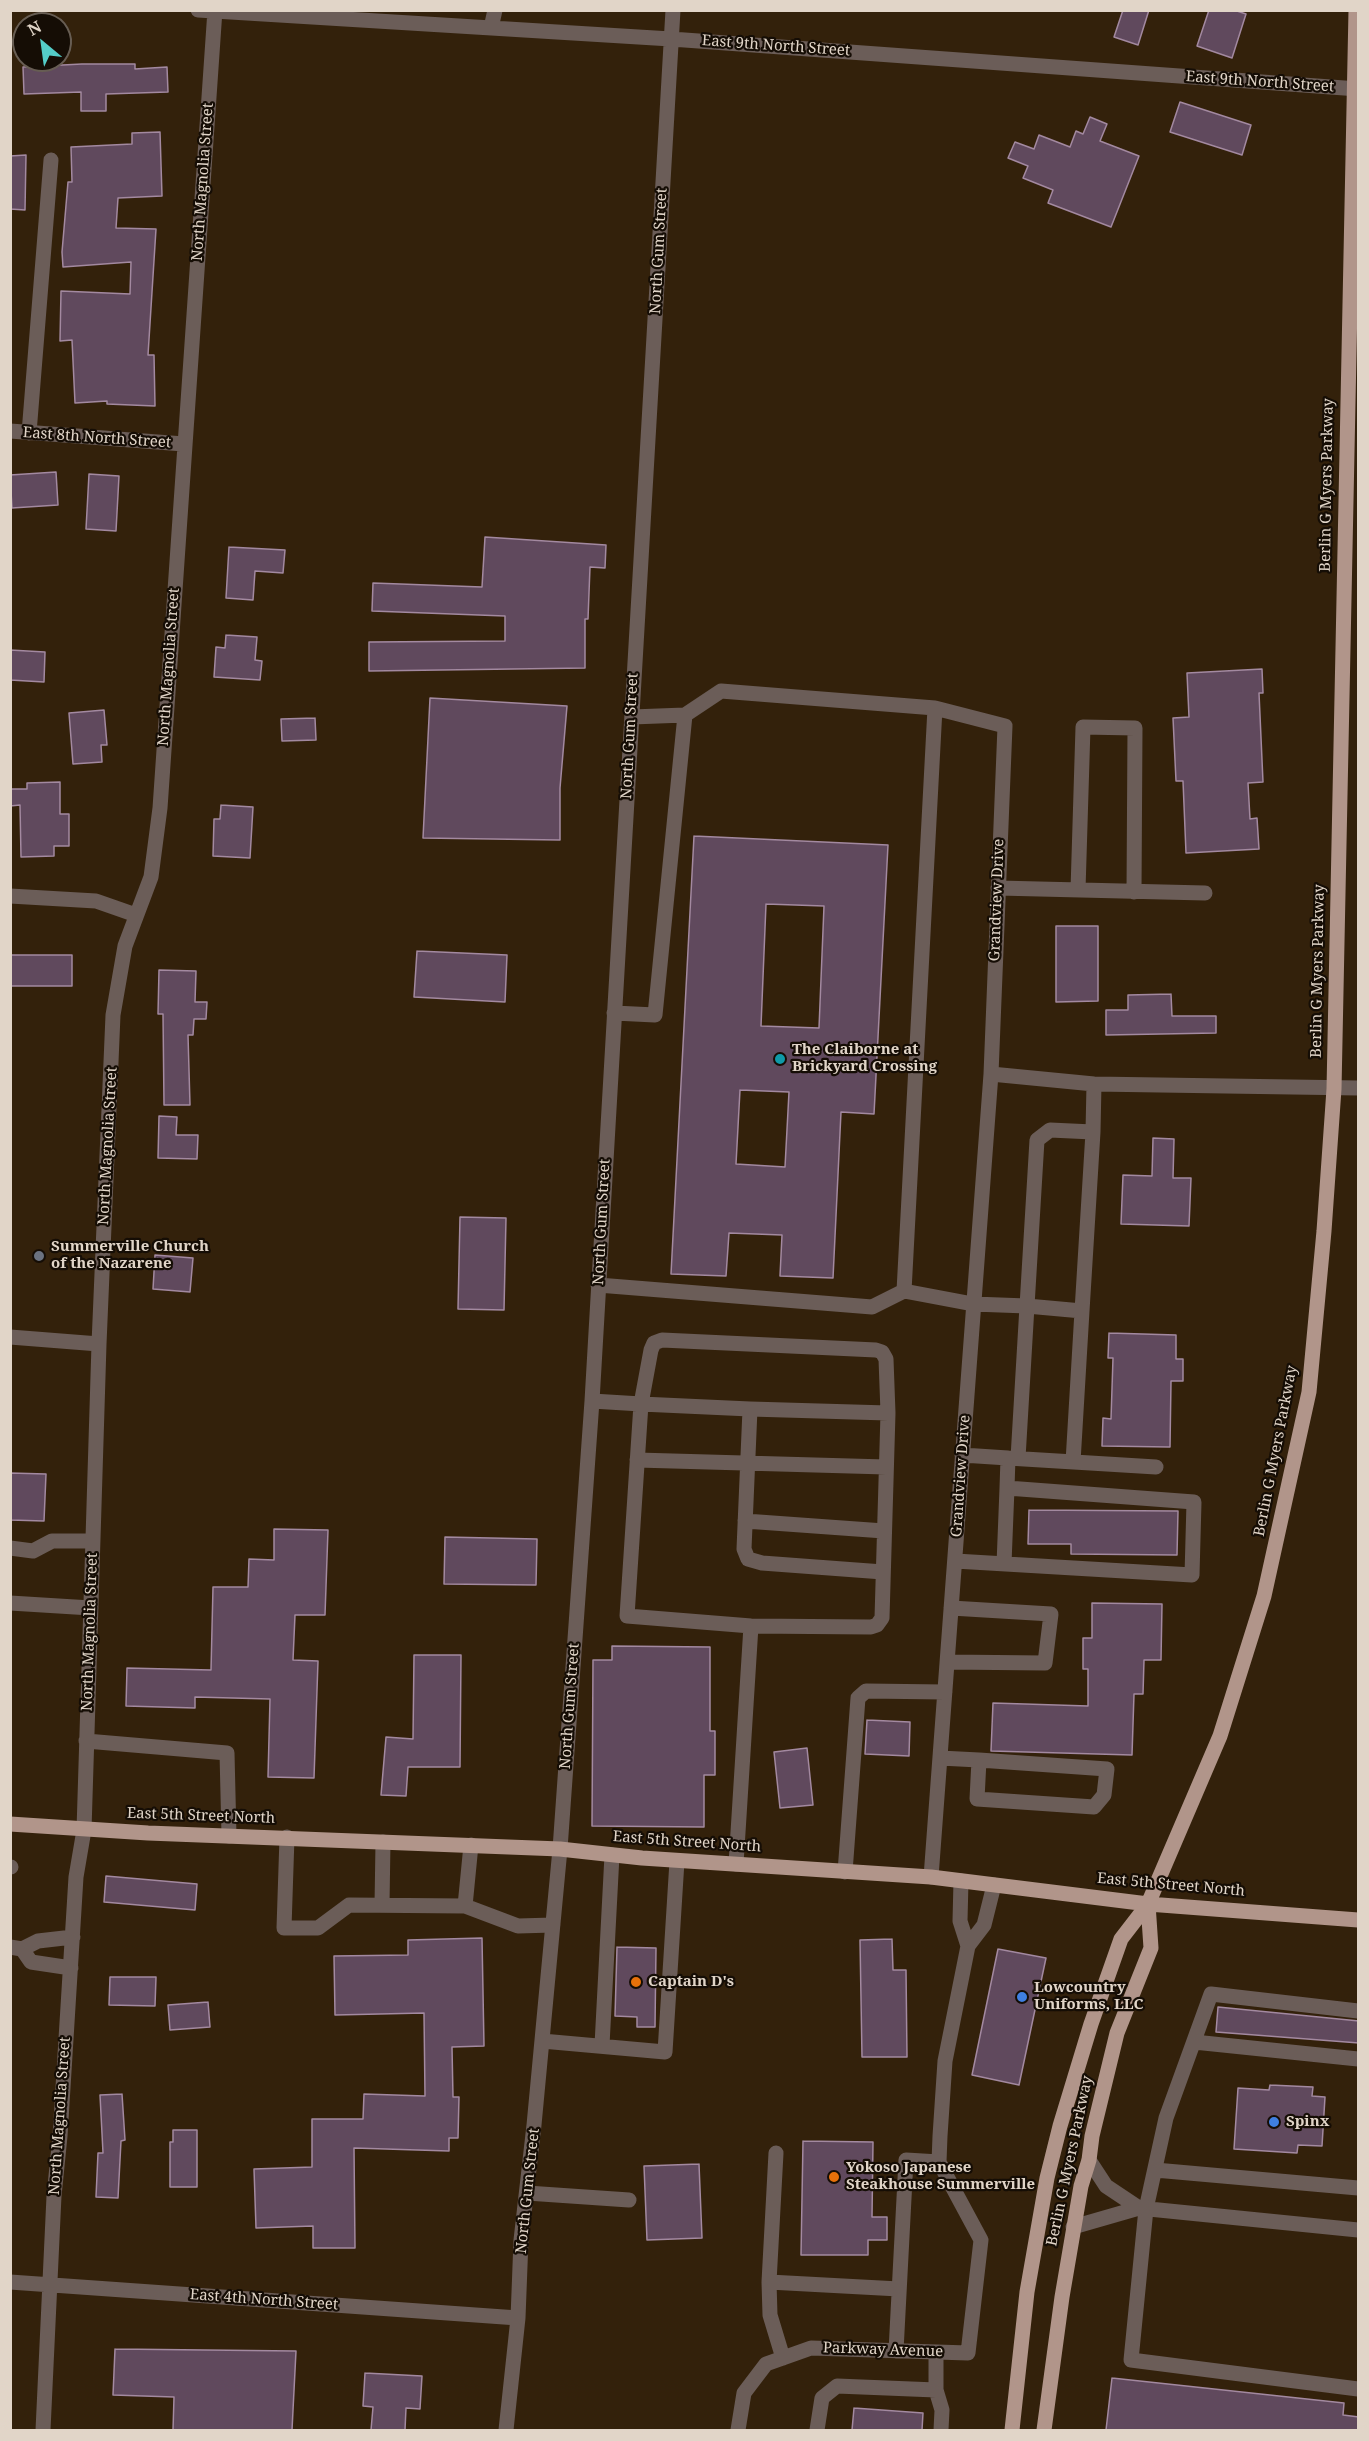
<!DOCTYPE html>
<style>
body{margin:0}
#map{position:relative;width:1369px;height:2441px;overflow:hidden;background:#33210b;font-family:"Noto Serif",serif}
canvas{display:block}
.frame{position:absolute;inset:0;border:12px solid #e1d5c8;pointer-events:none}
.north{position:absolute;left:12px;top:12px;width:60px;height:60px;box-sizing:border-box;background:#150d05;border:2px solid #675d53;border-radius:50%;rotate:331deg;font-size:16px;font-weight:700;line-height:24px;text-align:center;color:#e1d5c8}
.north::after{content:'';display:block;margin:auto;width:21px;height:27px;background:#54cdc8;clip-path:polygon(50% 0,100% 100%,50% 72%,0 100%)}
</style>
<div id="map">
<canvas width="1369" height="2441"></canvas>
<div class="frame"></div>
<div class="north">N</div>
</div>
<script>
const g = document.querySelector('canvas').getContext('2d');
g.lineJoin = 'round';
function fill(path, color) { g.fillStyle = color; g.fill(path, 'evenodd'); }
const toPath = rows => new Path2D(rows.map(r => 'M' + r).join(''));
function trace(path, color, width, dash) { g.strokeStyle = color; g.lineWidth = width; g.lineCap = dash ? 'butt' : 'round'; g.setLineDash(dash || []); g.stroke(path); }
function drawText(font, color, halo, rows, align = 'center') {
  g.font = font + ' "Noto Serif",serif'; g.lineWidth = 4.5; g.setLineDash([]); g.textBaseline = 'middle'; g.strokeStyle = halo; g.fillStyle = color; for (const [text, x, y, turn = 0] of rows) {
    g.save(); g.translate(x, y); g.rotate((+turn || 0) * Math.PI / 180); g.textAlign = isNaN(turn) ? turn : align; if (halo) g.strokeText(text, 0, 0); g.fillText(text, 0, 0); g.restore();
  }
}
const building = toPath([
 [1123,10,1149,10,1138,45,1114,37,1123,10],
 [1209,10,1234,10,1246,14,1232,58,1197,46,1209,10],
 [82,64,135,64,135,69,167,67,168,92,106,94,106,111,81,111,81,92,24,94,23,67,82,64],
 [1180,102,1251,125,1242,155,1170,132,1180,102],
 [1090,117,1107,124,1100,141,1139,156,1111,227,1048,203,1053,190,1023,178,1028,166,1008,158,1015,142,1034,149,1039,135,1070,147,1076,131,1083,134,1090,117],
 [160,132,162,196,118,198,116,228,156,229,148,355,154,355,155,406,107,404,107,401,75,403,72,340,60,341,61,291,130,294,131,262,63,267,62,252,68,182,72,182,71,147,132,144,132,133,160,132],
 [26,155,25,210,10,209,10,156,26,155],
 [56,472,58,505,12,508,10,475,56,472],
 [89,474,119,476,116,531,86,529,89,474],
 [485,537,606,545,605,568,590,567,588,619,585,619,585,668,369,671,369,642,505,641,505,616,372,611,373,583,482,587,485,537],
 [229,547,285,550,283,573,255,571,253,600,226,598,229,547],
 [226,635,257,637,255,660,262,661,260,680,214,677,216,647,225,648,226,635],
 [10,650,45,652,44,682,10,680,10,650],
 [1262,669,1263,693,1259,693,1263,782,1248,783,1250,819,1257,818,1259,849,1186,853,1183,781,1176,781,1173,718,1189,717,1187,673,1262,669],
 [430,698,567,706,560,788,560,840,423,838,430,698],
 [104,710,107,745,101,745,102,762,73,764,69,713,104,710],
 [315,718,316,740,282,741,281,719,315,718],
 [60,782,60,814,69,814,69,846,54,846,54,856,21,857,20,805,10,806,10,789,27,789,27,783,60,782],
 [221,805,253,807,250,858,213,856,214,819,220,819,221,805],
 [694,836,888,845,874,1114,841,1112,833,1278,780,1276,782,1235,729,1233,726,1276,671,1274,694,836],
 [766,904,824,906,819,1028,761,1026,766,904],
 [740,1090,789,1092,785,1167,736,1164,740,1090],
 [1056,926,1098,926,1098,1001,1056,1002,1056,926],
 [417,951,507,955,505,1002,414,997,417,951],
 [10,955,72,955,72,986,10,986,10,955],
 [159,970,196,971,195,1002,207,1002,206,1019,194,1019,193,1035,188,1035,190,1105,164,1105,163,1014,158,1014,159,970],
 [1171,994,1172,1016,1216,1016,1216,1033,1106,1035,1106,1010,1128,1010,1128,995,1171,994],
 [159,1116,177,1117,176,1135,198,1135,197,1159,158,1158,159,1116],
 [1153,1138,1174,1139,1173,1178,1191,1178,1189,1226,1121,1224,1123,1175,1152,1176,1153,1138],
 [460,1217,506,1218,504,1310,458,1309,460,1217],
 [155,1255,193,1258,190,1292,153,1289,155,1255],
 [1109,1333,1176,1335,1176,1359,1183,1359,1183,1381,1171,1381,1170,1447,1102,1446,1103,1418,1111,1419,1113,1358,1108,1358,1109,1333],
 [10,1473,46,1474,44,1521,10,1520,10,1473],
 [1029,1510,1178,1511,1177,1555,1071,1554,1071,1544,1028,1544,1029,1510],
 [274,1529,328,1530,325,1615,295,1615,293,1660,318,1661,314,1778,268,1777,270,1699,195,1697,195,1708,126,1706,127,1668,211,1670,213,1587,248,1587,249,1559,274,1560,274,1529],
 [445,1537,537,1539,536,1585,444,1584,445,1537],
 [1092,1603,1162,1604,1161,1660,1144,1660,1143,1694,1134,1694,1132,1755,991,1751,993,1703,1088,1706,1088,1669,1083,1669,1083,1638,1092,1638,1092,1603],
 [612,1646,710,1647,710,1731,715,1731,715,1775,704,1775,704,1827,592,1826,593,1660,612,1660,612,1646],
 [414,1655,461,1655,460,1767,408,1767,406,1796,381,1795,386,1737,413,1739,414,1655],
 [867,1720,910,1722,909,1756,865,1754,867,1720],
 [807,1748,813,1805,780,1808,774,1752,807,1748],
 [106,1876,197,1884,195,1910,104,1902,106,1876],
 [482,1938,484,2046,452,2047,453,2097,459,2097,458,2138,449,2138,449,2151,354,2148,355,2248,313,2248,313,2226,256,2228,254,2169,312,2167,312,2119,363,2119,364,2094,425,2096,424,2013,335,2015,334,1956,408,1955,408,1940,482,1938],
 [892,1939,893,1970,906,1970,907,2057,862,2057,860,1940,892,1939],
 [617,1947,656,1948,655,2027,637,2027,637,2017,615,2016,617,1947],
 [998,1949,1046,1958,1019,2085,972,2075,998,1949],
 [110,1977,156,1977,155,2006,109,2005,110,1977],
 [208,2002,210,2027,170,2030,168,2005,208,2002],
 [1218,2007,1359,2021,1359,2043,1216,2032,1218,2007],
 [1270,2085,1313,2087,1312,2096,1325,2097,1322,2146,1298,2145,1297,2153,1234,2149,1238,2088,1269,2090,1270,2085],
 [122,2094,125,2140,121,2141,118,2198,96,2197,98,2153,103,2153,100,2095,122,2094],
 [173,2130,197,2130,197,2187,170,2187,170,2142,173,2142,173,2130],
 [803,2141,873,2142,872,2217,887,2217,887,2240,868,2240,868,2255,801,2255,803,2141],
 [699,2164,702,2238,647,2240,644,2166,699,2164],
 [115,2349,296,2351,292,2430,173,2430,174,2397,113,2395,115,2349],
 [365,2373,422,2376,420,2409,406,2408,405,2430,371,2430,373,2407,363,2406,365,2373],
 [1112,2378,1344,2403,1343,2415,1359,2417,1359,2430,1106,2430,1112,2378],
 [854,2408,923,2413,922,2430,852,2430,854,2408]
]);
const minor = toPath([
 [198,10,671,39,1358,89],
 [491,28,495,10],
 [10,431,184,444],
 [29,433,51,160],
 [632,717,685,715,721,691,935,708],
 [998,888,1205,893],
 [1078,890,1083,727,1135,728,1134,892],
 [10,896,96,901,136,915],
 [614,1013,655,1015,685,715],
 [1093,1132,1094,1084],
 [598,1285,872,1307,904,1291,973,1304,1027,1306,1018,1458],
 [904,1291,935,708,1005,726,991,1074],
 [10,1337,99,1344],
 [592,1401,641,1404,750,1409,888,1413,882,1618,877,1625,871,1627,751,1626,627,1616,641,1404,651,1350,654,1343,662,1340,876,1350,882,1352,886,1359,888,1413],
 [750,1409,744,1549,748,1559,762,1563,883,1572],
 [1008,1458,1156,1467],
 [637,1460,886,1467],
 [1073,1462,1082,1311,1027,1306,1037,1140,1050,1130,1093,1132,1082,1311],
 [745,1521,884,1531],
 [10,1548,33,1551,52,1541,92,1541],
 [955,1561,1192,1575,1194,1502,1007,1488,1008,1458,962,1455],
 [1004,1564,1007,1488],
 [10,1603,91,1608],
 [947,1662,1045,1663,1051,1614,951,1608],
 [86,1741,227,1753,229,1836],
 [940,1758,979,1760,977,1799,1094,1807,1104,1795,1107,1769,979,1760],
 [287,1837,284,1928,318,1928,349,1905,465,1906,518,1926,553,1925],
 [736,1864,751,1626],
 [10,1867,11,1867],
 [845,1872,858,1698,866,1691,945,1692],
 [931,1877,991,1074,1094,1084,1358,1088],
 [961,1881,960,1921,968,1946],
 [382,1905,383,1842],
 [465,1906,471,1845],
 [10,1947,22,1949,31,1962,71,1968],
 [22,1949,38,1941,73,1937],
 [1358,2011,1211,1994,1166,2118,1146,2209,1131,2360,1358,2389],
 [542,2041,665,2052,677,1861],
 [1194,2042,1358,2059],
 [602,2045,612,1855],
 [1089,2160,1106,2186,1139,2208],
 [1155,2170,1358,2188],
 [527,2193,629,2200],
 [1073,2227,1139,2208,1358,2230],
 [10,2282,518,2318],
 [769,2282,776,2153],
 [896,2351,906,2160,939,2162],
 [936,2352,936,2390,942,2410,941,2430],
 [783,2358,770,2315,769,2282,899,2289],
 [43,2430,54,2196,60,2136,76,1877,84,1830,99,1344,113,1015,125,946,151,877,160,808,215,10],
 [506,2430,518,2318,521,2240,534,2125,560,1849,592,1401,673,10],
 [738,2430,744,2393,766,2364,811,2348,968,2353,981,2240,939,2162,940,2136,945,2061,968,1946,984,1925,994,1885],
 [817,2430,822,2398,837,2386,936,2390]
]);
const major = toPath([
 [10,1824,148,1833,560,1849,642,1858,931,1877,1148,1904,1358,1920],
 [1012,2430,1027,2292,1047,2178,1060,2126,1091,2024,1121,1939,1148,1904,1220,1736,1264,1596,1309,1392,1324,1231,1334,1089,1356,10],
 [1044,2430,1062,2297,1081,2186,1089,2160,1092,2136,1117,2033,1151,1948,1148,1904]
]);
const markers = [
 [780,1059,6,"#0f9aa8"],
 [39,1256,6,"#6b7280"],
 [636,1982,6,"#e8710a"],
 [1022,1997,6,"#3f7fe0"],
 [1274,2122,6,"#3f7fe0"],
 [834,2177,6,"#e8710a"]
];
const streetNames = [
 ["East 9th North Street",776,46,4],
 ["East 9th North Street",1260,82,4],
 ["North Magnolia Street",203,182,-86],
 ["North Gum Street",659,251,-87],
 ["East 8th North Street",97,438,4],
 ["Berlin G Myers Parkway",1327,485,-89],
 ["North Magnolia Street",169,667,-86],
 ["North Gum Street",630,736,-87],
 ["Grandview Drive",997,900,-88],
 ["Berlin G Myers Parkway",1318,971,-89],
 ["North Magnolia Street",108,1146,-87],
 ["North Gum Street",602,1222,-87],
 ["Berlin G Myers Parkway",1276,1451,-79],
 ["Grandview Drive",961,1476,-86],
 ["North Magnolia Street",90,1632,-88],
 ["North Gum Street",570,1706,-86],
 ["East 5th Street North",201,1816,2],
 ["East 5th Street North",687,1842,4],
 ["East 5th Street North",1171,1885,5],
 ["North Magnolia Street",60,2116,-86],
 ["Berlin G Myers Parkway",1070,2161,-78],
 ["North Gum Street",528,2191,-84],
 ["East 4th North Street",264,2300,4],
 ["Parkway Avenue",883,2350,2]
];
const poiNames = [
 ["The Claiborne at",792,1050],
 ["Brickyard Crossing",792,1067],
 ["Summerville Church",51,1247],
 ["of the Nazarene",51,1264],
 ["Captain D's",648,1982],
 ["Lowcountry",1034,1988],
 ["Uniforms, LLC",1034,2005],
 ["Spinx",1286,2122],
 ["Yokoso Japanese",846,2168],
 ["Steakhouse Summerville",846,2185]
];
fill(building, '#60495d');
trace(building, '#a389a0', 1.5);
trace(minor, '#6b5d58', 15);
trace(major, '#b1958a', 15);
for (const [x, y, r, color] of markers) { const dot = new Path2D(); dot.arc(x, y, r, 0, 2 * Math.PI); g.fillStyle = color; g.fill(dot); trace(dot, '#150d05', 2); }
drawText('15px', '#e1d5c8', '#150d05', streetNames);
drawText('bold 15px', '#e1d5c8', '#150d05', poiNames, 'left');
</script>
